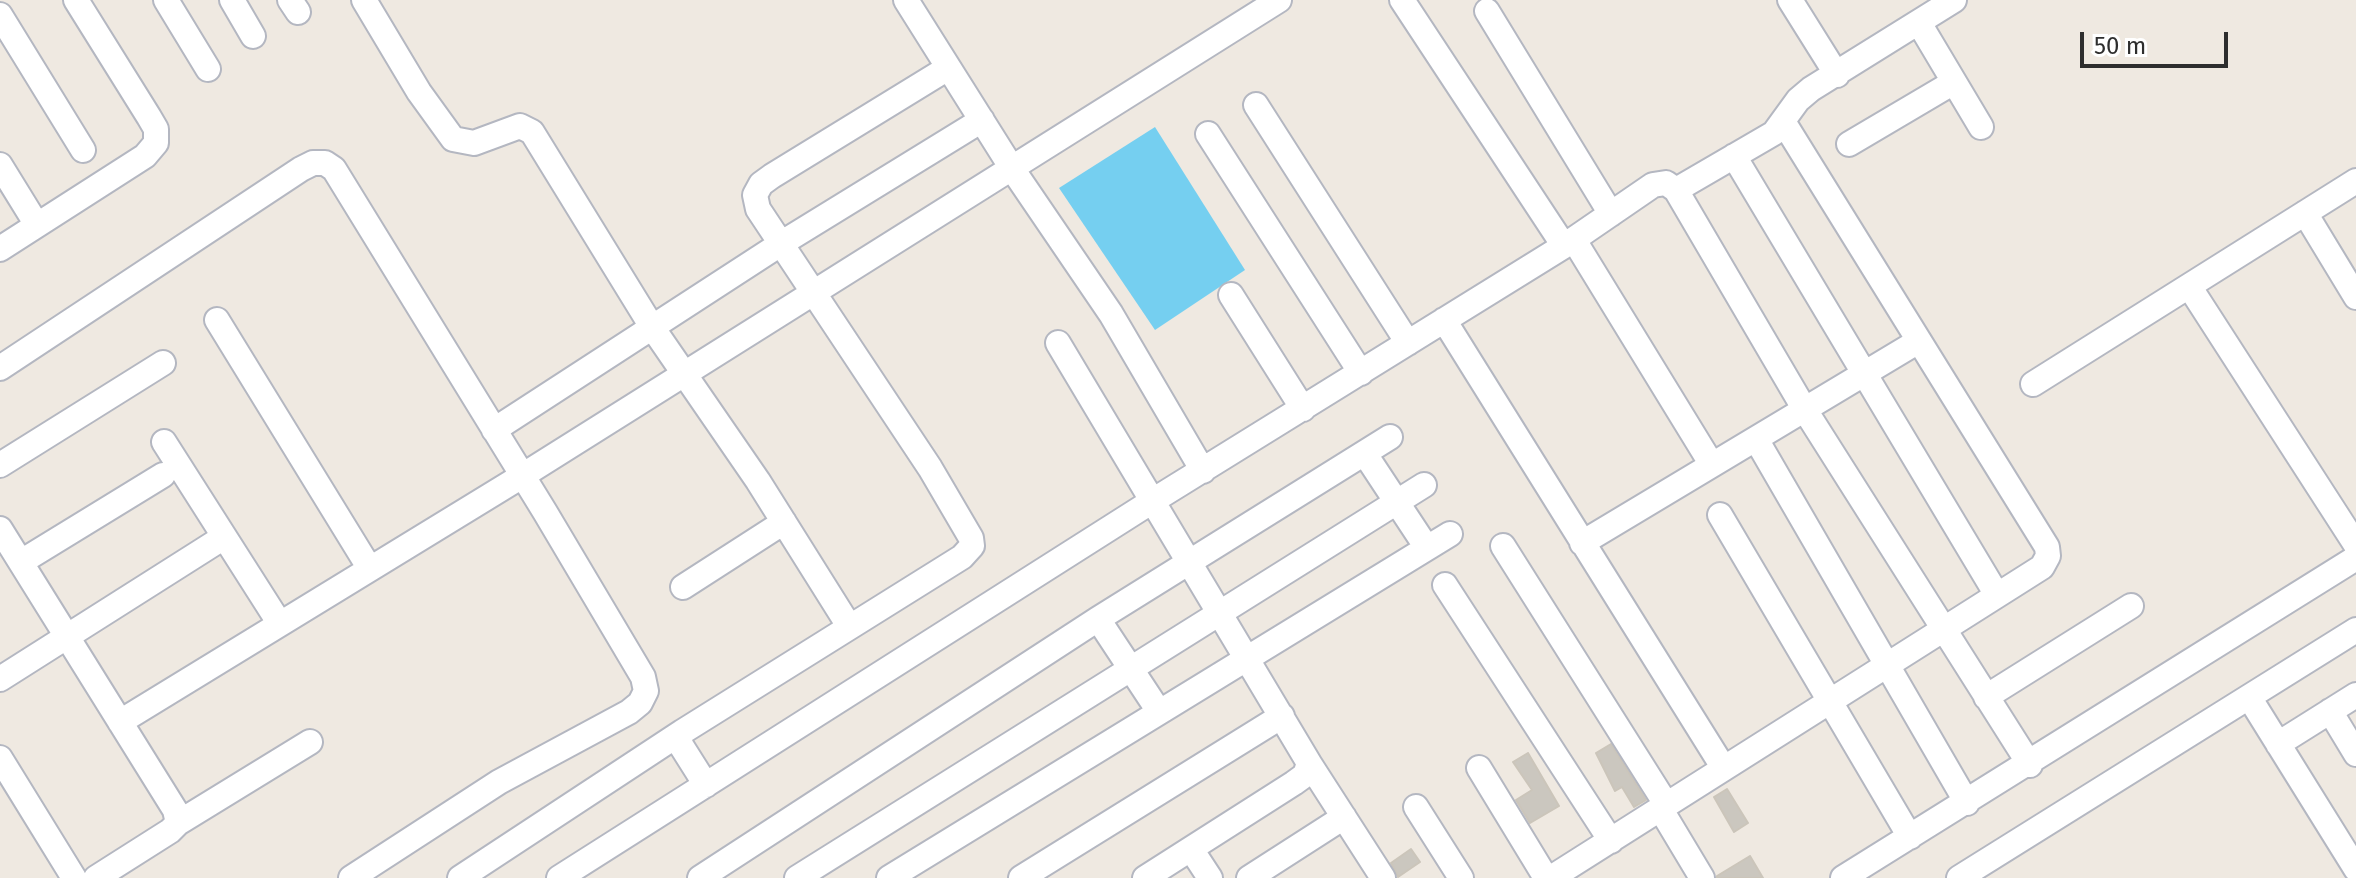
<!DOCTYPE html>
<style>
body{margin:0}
#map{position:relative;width:2356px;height:878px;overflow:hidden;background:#efe9e1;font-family:"Fira Sans",sans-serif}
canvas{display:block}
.scale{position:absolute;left:2080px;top:32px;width:148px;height:36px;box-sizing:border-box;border:4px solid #2e2e2e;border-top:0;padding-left:10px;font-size:24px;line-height:28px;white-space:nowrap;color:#2e2e2e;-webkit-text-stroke:6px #fff;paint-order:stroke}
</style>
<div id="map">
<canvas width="2356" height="878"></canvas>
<div class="scale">50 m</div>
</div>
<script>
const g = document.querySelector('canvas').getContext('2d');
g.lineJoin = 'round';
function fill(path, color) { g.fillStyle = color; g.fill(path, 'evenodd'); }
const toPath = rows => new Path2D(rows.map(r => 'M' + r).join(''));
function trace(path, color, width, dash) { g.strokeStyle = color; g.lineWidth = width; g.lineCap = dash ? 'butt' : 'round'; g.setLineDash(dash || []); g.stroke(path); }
const water = toPath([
 [1155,127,1245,270,1155,330,1059,188]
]);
const building = toPath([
 [1611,744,1646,800,1634,807,1622,787,1615,791,1596,753,1611,744],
 [1528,753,1559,806,1530,823,1516,800,1532,790,1513,762,1528,753],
 [1727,789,1748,823,1734,832,1714,797,1727,789],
 [1411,849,1420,862,1398,877,1391,863,1411,849],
 [1750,856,1763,878,1717,878,1717,876,1750,856]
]);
const street = toPath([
 [166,0,208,69],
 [232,0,253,36],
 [290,0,298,12],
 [364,0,419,92,453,139,474,143,520,126,532,132,652,327,758,481,849,626],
 [906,0,1013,170,1111,314,1203,471],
 [1402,0,1564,246],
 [1790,0,1837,75],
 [1487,11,1611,214],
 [0,15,83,150],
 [1919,23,1981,127],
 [1256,105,1408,343],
 [1208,134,1361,373],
 [1849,144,1954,82],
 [1734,156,1997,595],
 [0,165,37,225],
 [1676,190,1774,133,1798,100,1811,89,1954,0],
 [2305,213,2356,297],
 [1574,240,1712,465],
 [0,249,145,156,156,143,156,129,149,117,76,0],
 [2189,286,2356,545],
 [1231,295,1303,409],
 [217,320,370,569],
 [1444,320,1723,767],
 [1058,343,1309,763,1305,775,1294,783,1145,878],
 [0,368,301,169,313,163,325,163,334,169,545,512,643,677,646,691,640,703,629,712,499,782,351,878],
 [2033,384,2356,181],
 [494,430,782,243,982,120],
 [1756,439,1967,803],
 [164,442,280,624],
 [1365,454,1427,548],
 [0,465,163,363],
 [1720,515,1910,837],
 [0,529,175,810,178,823,170,831,96,878],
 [1582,543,1917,342],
 [1503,546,1666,804],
 [21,562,163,475],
 [1445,585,1611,841],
 [683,587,784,522],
 [1098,619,1158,710],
 [0,679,224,537],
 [1986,697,2131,606],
 [2249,697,2356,869],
 [2330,711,2356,754],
 [120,722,522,476,1279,0],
 [2278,744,2356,695],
 [0,758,74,878],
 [1309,763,1383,878],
 [1479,768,1546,878],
 [706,785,682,747,679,740,682,732,962,557,972,546,971,538,930,468,758,209,755,195,761,184,772,176,948,68],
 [1416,807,1461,878],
 [1660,808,1702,878],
 [178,823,310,742],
 [1191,849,1210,878],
 [460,878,682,732],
 [559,878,1154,500,1564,246,1653,185,1666,183,1676,190,1805,410,2030,765],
 [700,878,1098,619,1390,437],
 [797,878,1424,485],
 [889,878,1450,534],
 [1021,878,1282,716],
 [1249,878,1344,817],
 [1551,878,2042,567,2048,556,2047,547,1784,123],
 [1843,878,2356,558],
 [1959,878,2356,630]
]);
fill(water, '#75cff0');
fill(building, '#cbc7bf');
trace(building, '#cbc5ba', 2);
trace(street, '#b4b7c1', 28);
trace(street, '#fff', 24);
</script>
